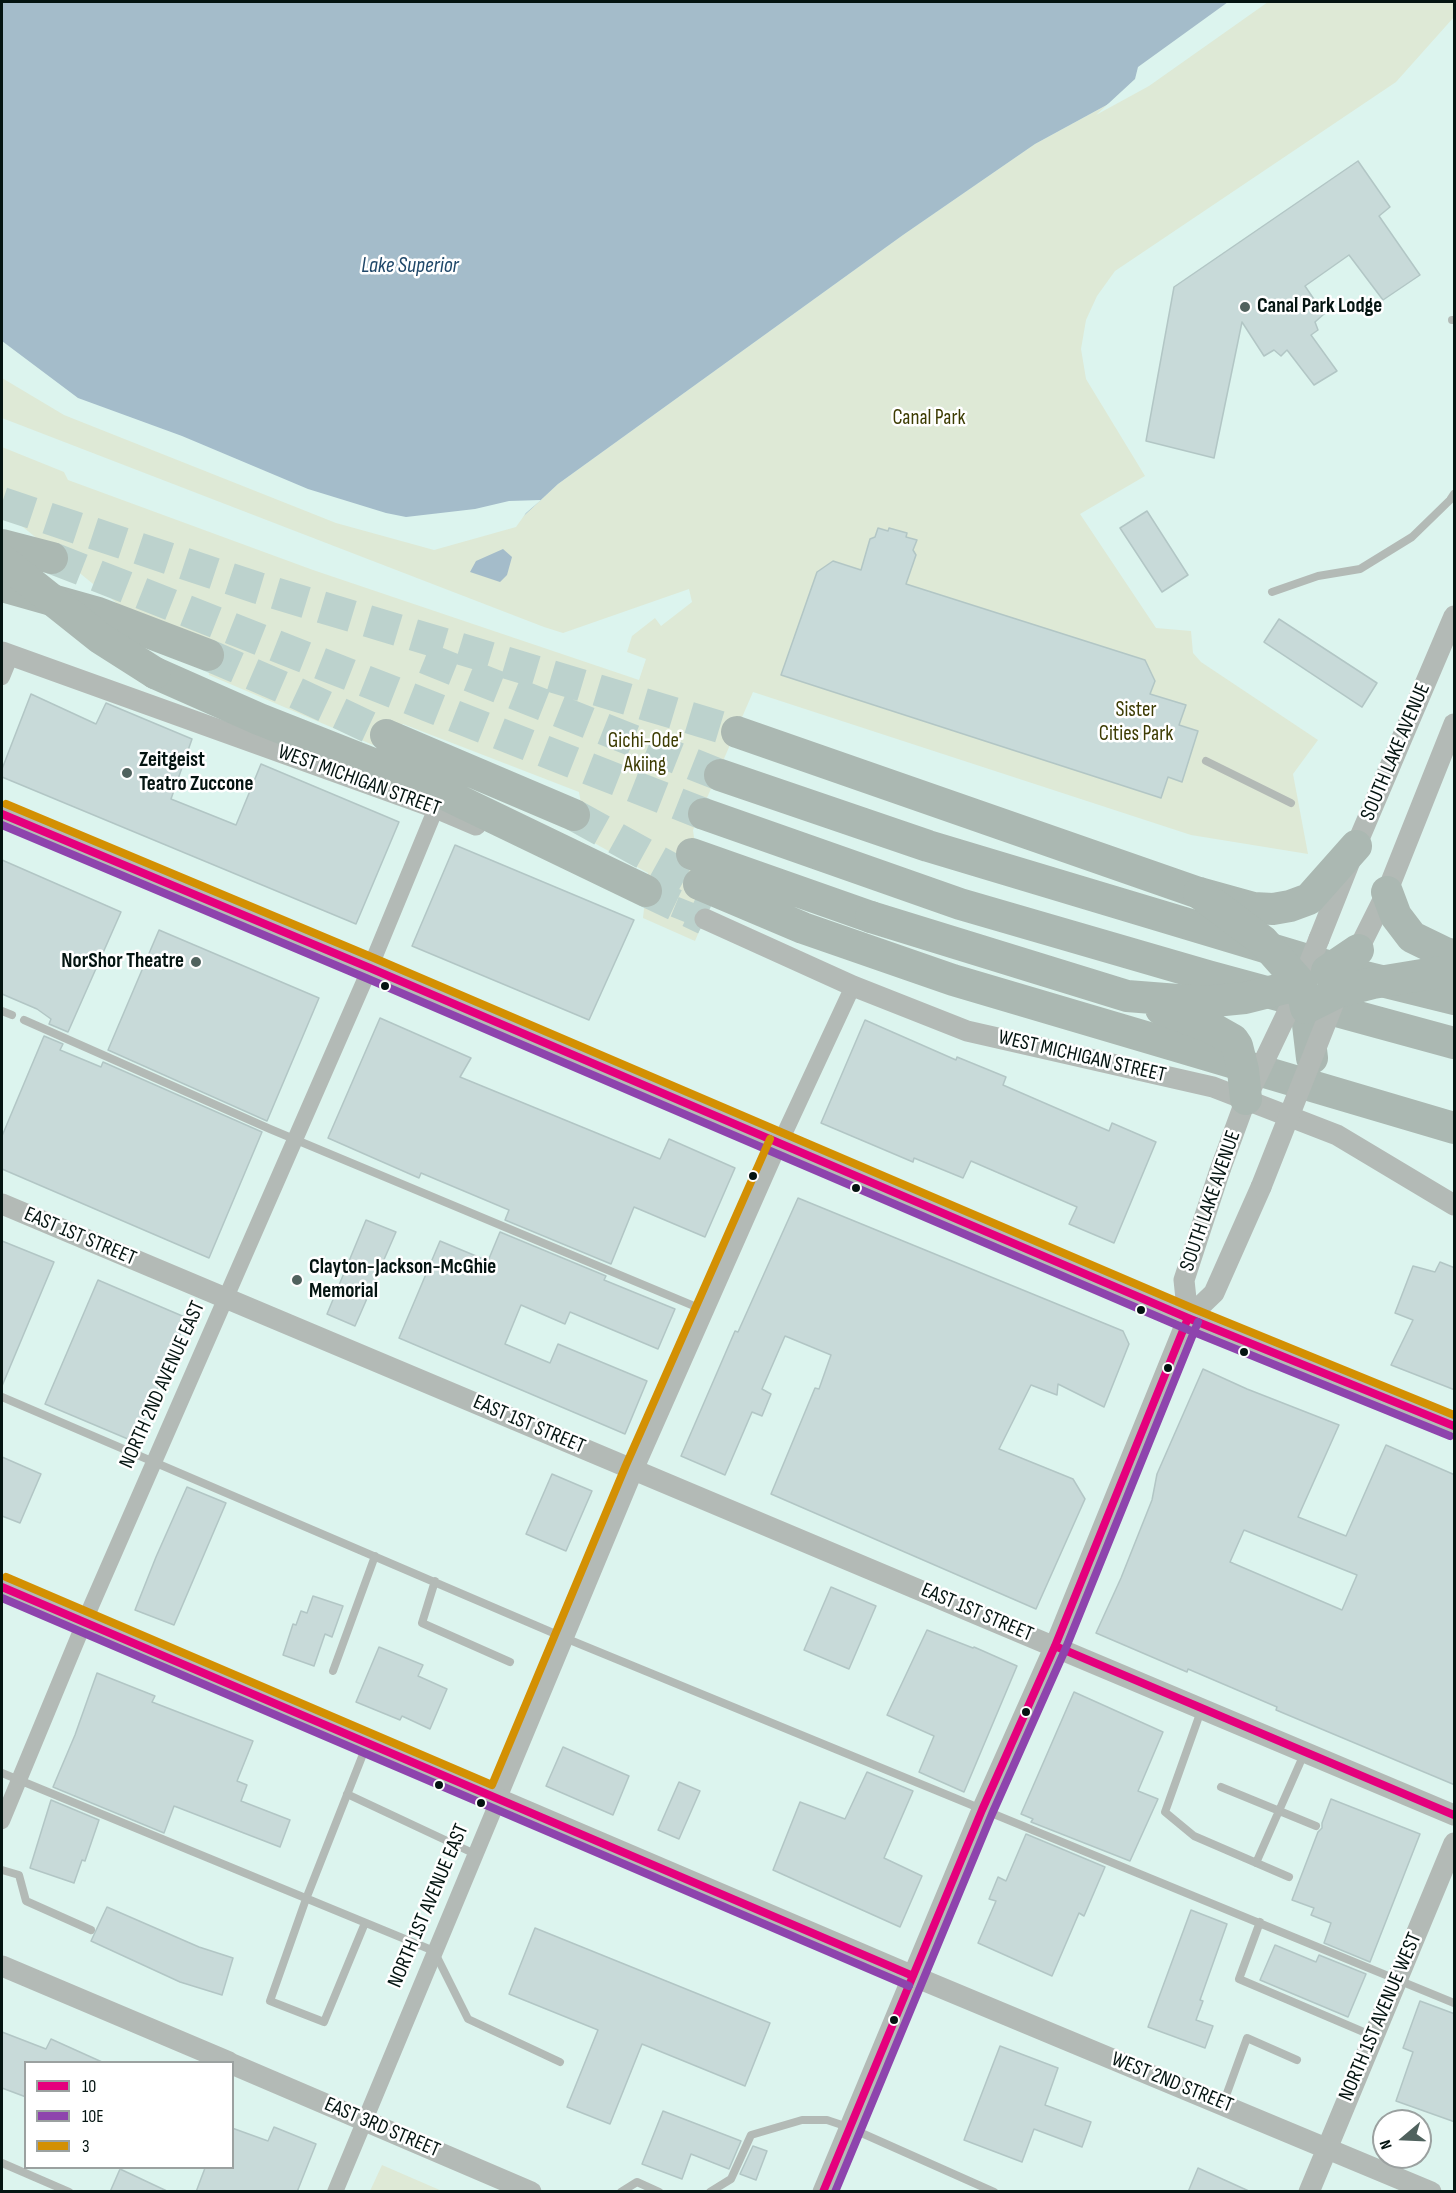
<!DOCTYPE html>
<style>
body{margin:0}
#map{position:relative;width:1456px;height:2193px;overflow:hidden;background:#dcf4ee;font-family:"Sofia Sans Condensed",sans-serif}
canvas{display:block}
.frame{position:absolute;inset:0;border:3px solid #041411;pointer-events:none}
.legend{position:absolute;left:24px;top:2061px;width:210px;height:108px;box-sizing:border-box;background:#fff;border:2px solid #9ba1a0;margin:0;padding:8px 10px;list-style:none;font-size:18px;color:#041411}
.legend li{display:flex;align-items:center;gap:12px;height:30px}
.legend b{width:30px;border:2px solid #9ba1a0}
.north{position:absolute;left:1372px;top:2109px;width:60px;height:60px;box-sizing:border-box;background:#fff;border:2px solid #9ba1a0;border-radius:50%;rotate:251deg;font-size:16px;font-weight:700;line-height:24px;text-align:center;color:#041411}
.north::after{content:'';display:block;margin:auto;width:21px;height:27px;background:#50625e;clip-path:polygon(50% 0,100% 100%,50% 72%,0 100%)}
</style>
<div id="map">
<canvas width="1456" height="2193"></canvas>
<div class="frame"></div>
<ul class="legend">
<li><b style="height:8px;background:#e5007d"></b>10</li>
<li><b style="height:8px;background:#8e44ad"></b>10E</li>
<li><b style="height:8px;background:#d39003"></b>3</li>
</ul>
<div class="north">N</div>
</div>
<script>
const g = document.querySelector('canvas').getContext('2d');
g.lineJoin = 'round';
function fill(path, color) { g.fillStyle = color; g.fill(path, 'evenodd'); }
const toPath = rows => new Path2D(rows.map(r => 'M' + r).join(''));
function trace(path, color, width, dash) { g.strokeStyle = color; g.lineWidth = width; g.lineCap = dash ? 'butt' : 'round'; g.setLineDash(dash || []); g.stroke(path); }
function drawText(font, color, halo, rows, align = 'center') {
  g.font = font + ' "Sofia Sans Condensed",sans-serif'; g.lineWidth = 5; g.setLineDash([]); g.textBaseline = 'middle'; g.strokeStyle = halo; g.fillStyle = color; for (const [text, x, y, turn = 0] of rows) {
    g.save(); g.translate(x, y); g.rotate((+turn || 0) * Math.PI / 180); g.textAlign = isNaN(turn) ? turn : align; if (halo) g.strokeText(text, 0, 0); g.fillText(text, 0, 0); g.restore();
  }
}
const green = toPath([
 [1265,2,1454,2,1454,17,1396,82,1115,271,1097,296,1086,320,1081,349,1086,379,1145,476,1080,514,1156,628,1191,631,1193,653,1201,662,1318,740,1293,774,1308,854,1191,835,753,692,693,830,702,898,711,903,695,941,643,918,648,873,587,839,579,792,403,724,373,745,209,675,206,642,119,605,2,510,2,447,64,472,68,480,313,570,639,680,646,659,627,652,632,636,655,618,661,626,692,602,689,589,563,633,544,627,2,418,2,375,515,524,558,484,903,235,1035,144,1147,83],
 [382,2165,442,2191,370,2191]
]);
const water = toPath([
 [2,2,1265,2,1147,83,1035,144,903,235,558,484,515,524,434,547,2,375],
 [503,549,512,557,507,575,500,582,470,572,476,561]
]);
const pier = toPath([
 [1228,2,1268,2,1149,86,1096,115,1135,79,1138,67],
 [2,341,78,398,182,436,308,489,386,513,406,517,475,509,509,501,541,500,526,513,516,527,434,550,336,523,64,415,2,378]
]);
const building = toPath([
 [1358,161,1390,207,1379,216,1420,275,1383,300,1349,255,1305,286,1324,314,1315,322,1318,330,1311,335,1337,371,1314,385,1287,350,1281,356,1274,350,1264,356,1242,322,1214,458,1146,441,1174,287,1358,161],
 [1147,511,1188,575,1162,592,1120,528,1147,511],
 [878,528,888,531,889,528,907,533,906,537,917,540,913,550,916,555,906,584,1145,660,1155,681,1150,694,1186,705,1179,725,1198,731,1182,782,1168,777,1161,798,781,675,817,572,833,561,861,570,870,539,875,537,878,528],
 [1279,619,1377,683,1362,707,1264,642,1279,619],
 [31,694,96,724,106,703,192,739,171,799,236,825,261,764,399,822,356,924,2,777,2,769,31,694],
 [455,845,634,920,589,1020,412,946,455,845],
 [2,860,121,912,68,1032,49,1024,51,1019,37,1009,2,994,2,860],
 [159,930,319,998,267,1121,108,1050,159,930],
 [380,1018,471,1058,460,1077,660,1159,669,1139,735,1168,705,1237,634,1207,611,1264,505,1220,509,1210,421,1173,419,1178,328,1138,380,1018],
 [865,1020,956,1060,957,1057,1006,1077,1003,1085,1109,1131,1112,1123,1156,1142,1114,1243,1069,1224,1077,1207,971,1161,963,1178,914,1158,913,1162,821,1123,865,1020],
 [44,1036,63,1044,60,1050,101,1067,103,1062,262,1132,209,1258,2,1169,2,1136,44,1036],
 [798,1198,1123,1331,1129,1344,1104,1407,1058,1384,1057,1395,1031,1385,999,1449,1073,1479,1085,1499,1036,1609,771,1494,815,1388,819,1389,831,1355,785,1336,762,1389,771,1394,762,1416,752,1412,725,1475,681,1456,735,1331,738,1332,798,1198],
 [366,1220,396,1232,355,1326,327,1314,366,1220],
 [500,1232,606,1276,604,1280,675,1309,658,1349,570,1312,565,1324,521,1305,505,1344,550,1363,558,1344,647,1381,625,1434,399,1338,440,1241,488,1261,500,1232],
 [2,1241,54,1262,2,1386,2,1241],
 [1440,1262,1455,1268,1455,1390,1391,1365,1413,1320,1395,1313,1413,1266,1435,1272,1440,1262],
 [98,1280,187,1318,135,1442,45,1404,98,1280],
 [1203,1369,1247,1389,1339,1425,1298,1517,1346,1536,1386,1445,1455,1475,1455,1785,1276,1710,1277,1707,1188,1669,1187,1672,1096,1633,1121,1578,1152,1500,1157,1474,1203,1369],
 [1244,1530,1357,1575,1342,1610,1230,1562,1244,1530],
 [2,1457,41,1474,20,1523,2,1516,2,1457],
 [552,1474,592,1491,566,1551,526,1534,552,1474],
 [187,1487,226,1503,174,1625,135,1610,156,1557,187,1487],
 [831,1587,876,1606,849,1669,804,1650,831,1587],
 [313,1596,343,1606,332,1637,325,1634,314,1666,283,1655,293,1624,296,1625,301,1611,307,1613,313,1596],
 [927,1630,973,1648,974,1647,1017,1666,964,1792,919,1772,934,1736,887,1715,927,1630],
 [379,1647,423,1665,418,1676,447,1689,430,1729,402,1716,400,1720,356,1702,379,1647],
 [97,1673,155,1696,152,1702,253,1741,237,1781,247,1785,241,1801,290,1820,280,1847,174,1806,164,1833,53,1787,75,1735,97,1673],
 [1074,1692,1163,1732,1138,1791,1158,1799,1130,1861,1031,1822,1033,1819,1021,1814,1074,1692],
 [563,1747,629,1776,613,1815,546,1786,563,1747],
 [867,1772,913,1791,884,1858,922,1876,900,1927,773,1870,800,1802,845,1819,867,1772],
 [679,1782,700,1791,679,1839,658,1830,679,1782],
 [1331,1799,1420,1834,1370,1962,1324,1943,1331,1923,1311,1915,1314,1908,1292,1900,1318,1832,1322,1828,1322,1823,1331,1799],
 [51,1800,99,1820,85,1861,82,1860,74,1883,30,1868,51,1800],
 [1026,1834,1105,1867,1084,1916,1079,1913,1052,1976,978,1943,996,1901,989,1899,998,1877,1006,1881,1026,1834],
 [107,1907,199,1947,233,1958,222,1995,180,1982,91,1941,107,1907],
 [1191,1910,1227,1924,1200,2000,1203,2001,1196,2020,1213,2026,1205,2048,1148,2027,1191,1910],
 [535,1928,770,2023,745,2086,642,2044,610,2124,567,2107,598,2030,509,1994,535,1928],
 [1275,1945,1316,1962,1319,1955,1366,1974,1348,2017,1260,1980,1275,1945],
 [1420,2001,1455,2014,1455,2122,1396,2101,1413,2052,1403,2048,1420,2001],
 [2,2032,46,2049,51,2039,102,2062,26,2062,26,2097,2,2088,2,2032],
 [1000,2046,1058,2068,1045,2105,1091,2122,1082,2147,1034,2129,1022,2162,964,2140,1000,2046],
 [663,2111,741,2141,729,2169,691,2154,682,2179,642,2164,663,2111],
 [274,2127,316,2144,297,2192,196,2192,205,2168,232,2168,232,2128,268,2141,274,2127],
 [753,2146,767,2151,756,2180,740,2174,753,2146],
 [1198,2168,1251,2192,1188,2192,1198,2168],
 [120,2169,169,2192,110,2192,120,2169]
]);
const tertiaryTunnel = toPath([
 [646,895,705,919]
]);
const motorwayTunnel = toPath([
 [2,503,258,588,737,732],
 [52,558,704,814],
 [208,655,296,693,386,735],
 [425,658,720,775],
 [574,815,699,884],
 [646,891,705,919]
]);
const service = toPath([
 [1452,320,1454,320],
 [1272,592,1318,576,1360,569,1412,537,1450,500,1454,494],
 [1206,761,1291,803],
 [2,1011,12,1015],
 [24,1020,270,1129,706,1311],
 [2,1397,565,1638,1454,2003],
 [435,1581,422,1623,510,1662],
 [333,1671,375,1556],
 [1202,1708,1165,1812,1194,1836,1289,1877],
 [2,1773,434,1951,468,2019,560,2062],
 [1221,1787,1316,1826],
 [347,1794,475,1854],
 [1256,1863,1304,1754],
 [2,1870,19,1875,26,1901,91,1930],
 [1260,1922,1239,1979,1373,2036],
 [365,1923,324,2022,270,2001,306,1899,367,1744],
 [1223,2104,1247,2038,1297,2060],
 [2,2163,69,2192],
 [621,2192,637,2182,659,2192],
 [710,2192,731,2179,751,2135,802,2120,827,2120,848,2127,994,2192]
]);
const minor = toPath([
 [2,677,11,655],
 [2,1821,92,1604,370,968,436,808],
 [335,2192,636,1469,780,1143,853,986]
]);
const tertiary = toPath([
 [2,652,436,808,476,825],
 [2,814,370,968,1188,1318,1454,1426],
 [705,919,853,986,967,1031,1213,1087,1337,1135,1454,1205],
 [1319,939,1356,846,1454,616],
 [1358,950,1387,892,1454,724],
 [2,1204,1454,1815],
 [1188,1318,1184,1280,1220,1170],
 [2,1587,913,1976,1431,2192],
 [2,1966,229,2062],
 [232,2064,531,2192],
 [823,2192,982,1810,1055,1646,1188,1318,1214,1293,1261,1187],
 [1309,2192,1454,1843]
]);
const motorway = toPath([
 [2,545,52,558],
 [2,586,98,613,208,655],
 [155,673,259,719,426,785,646,891],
 [737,732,1199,893,1253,908,1273,909,1290,906,1309,899,1356,846],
 [386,735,574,815],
 [720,775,928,846,1361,976,1454,999],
 [704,814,960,904,1208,976,1454,1043],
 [692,854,871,917],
 [699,884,803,928,953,980,1454,1128],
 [1387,892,1396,916,1412,937,1445,953,1454,955],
 [1306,1008,1312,1058]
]);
const tertiaryBridge = toPath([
 [1220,1170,1246,1099,1301,984,1319,939],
 [1261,1187,1340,987]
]);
const motorwayBridge = toPath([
 [2,560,100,638,155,673],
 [1199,893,1263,941,1301,984,1306,1008,1338,992,1373,983,1440,972,1454,972],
 [871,917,1127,996,1204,1002,1245,998,1301,984],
 [1327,971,1358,950],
 [1161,1009,1210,1027,1233,1040,1237,1046,1243,1070,1246,1099]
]);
const bus1 = toPath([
 [2,814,370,968,1188,1318,1454,1426],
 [2,1587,913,1976],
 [1055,1646,1454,1815],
 [823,2192,982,1810,1055,1646,1188,1318]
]);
const bus2 = toPath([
 [2,825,366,978,1184,1328,1450,1436],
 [2,1598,909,1986],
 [835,2192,992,1814,1065,1650,1198,1322]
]);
const bus3 = toPath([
 [6,804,374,958,1192,1308,1454,1415],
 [6,1577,492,1785,626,1465,770,1139]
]);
const markers = [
 [1245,307,6,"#50625e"],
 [127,773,6,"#50625e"],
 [196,962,6,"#50625e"],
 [385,986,5,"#041411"],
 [753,1176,5,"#041411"],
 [856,1188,5,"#041411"],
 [297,1280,6,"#50625e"],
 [1141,1310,5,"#041411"],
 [1244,1352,5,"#041411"],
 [1168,1368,5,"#041411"],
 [1026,1712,5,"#041411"],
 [439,1785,5,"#041411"],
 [481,1803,5,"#041411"],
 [894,2020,5,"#041411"]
];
const poiNames = [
 ["Canal Park Lodge",1257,307],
 ["Zeitgeist",139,761],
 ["Teatro Zuccone",139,785],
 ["NorShor Theatre",184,962,"right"],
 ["Clayton-Jackson-McGhie",309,1268],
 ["Memorial",309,1292]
];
const parkNames = [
 ["Canal Park",929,419],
 ["Sister",1136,711],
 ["Cities Park",1136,735],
 ["Gichi-Ode'",645,742],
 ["Akiing",645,766]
];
const streetNames = [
 ["SOUTH LAKE AVENUE",1396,752,-67],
 ["WEST MICHIGAN STREET",359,781,20],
 ["WEST MICHIGAN STREET",1082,1057,13],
 ["SOUTH LAKE AVENUE",1211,1201,-71],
 ["EAST 1ST STREET",80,1237,23],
 ["NORTH 2ND AVENUE EAST",163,1385,-66],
 ["EAST 1ST STREET",529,1425,23],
 ["EAST 1ST STREET",977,1613,23],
 ["NORTH 1ST AVENUE EAST",429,1906,-67],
 ["NORTH 1ST AVENUE WEST",1381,2017,-67],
 ["WEST 2ND STREET",1172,2083,22],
 ["EAST 3RD STREET",382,2128,23]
];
const waterNames = [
 ["Lake Superior",410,266]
];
fill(green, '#dee9d6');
fill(water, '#a4bcca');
fill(pier, '#dcf4ee');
fill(building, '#c8dad9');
trace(building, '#b2c6c5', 1.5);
trace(tertiaryTunnel, '#bcd2cd', 21, [21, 10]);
trace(motorwayTunnel, '#bcd2cd', 32, [32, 16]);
trace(service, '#b3bab6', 8);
trace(minor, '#b3bab6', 16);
trace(tertiary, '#b3bab6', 21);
trace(motorway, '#abb8b2', 32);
trace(tertiaryBridge, '#b3bab6', 21);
trace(motorwayBridge, '#abb8b2', 32);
trace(bus1, '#e5007d', 8);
trace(bus2, '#8e44ad', 8);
trace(bus3, '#d39003', 8);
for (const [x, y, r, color] of markers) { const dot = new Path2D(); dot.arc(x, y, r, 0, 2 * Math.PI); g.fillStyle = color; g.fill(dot); trace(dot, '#fff', 2); }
drawText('bold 21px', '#041411', '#fff', poiNames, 'left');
drawText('21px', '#3d3c03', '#fff', parkNames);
drawText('21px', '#041411', '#fff', streetNames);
drawText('italic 22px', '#204869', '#fff', waterNames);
</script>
